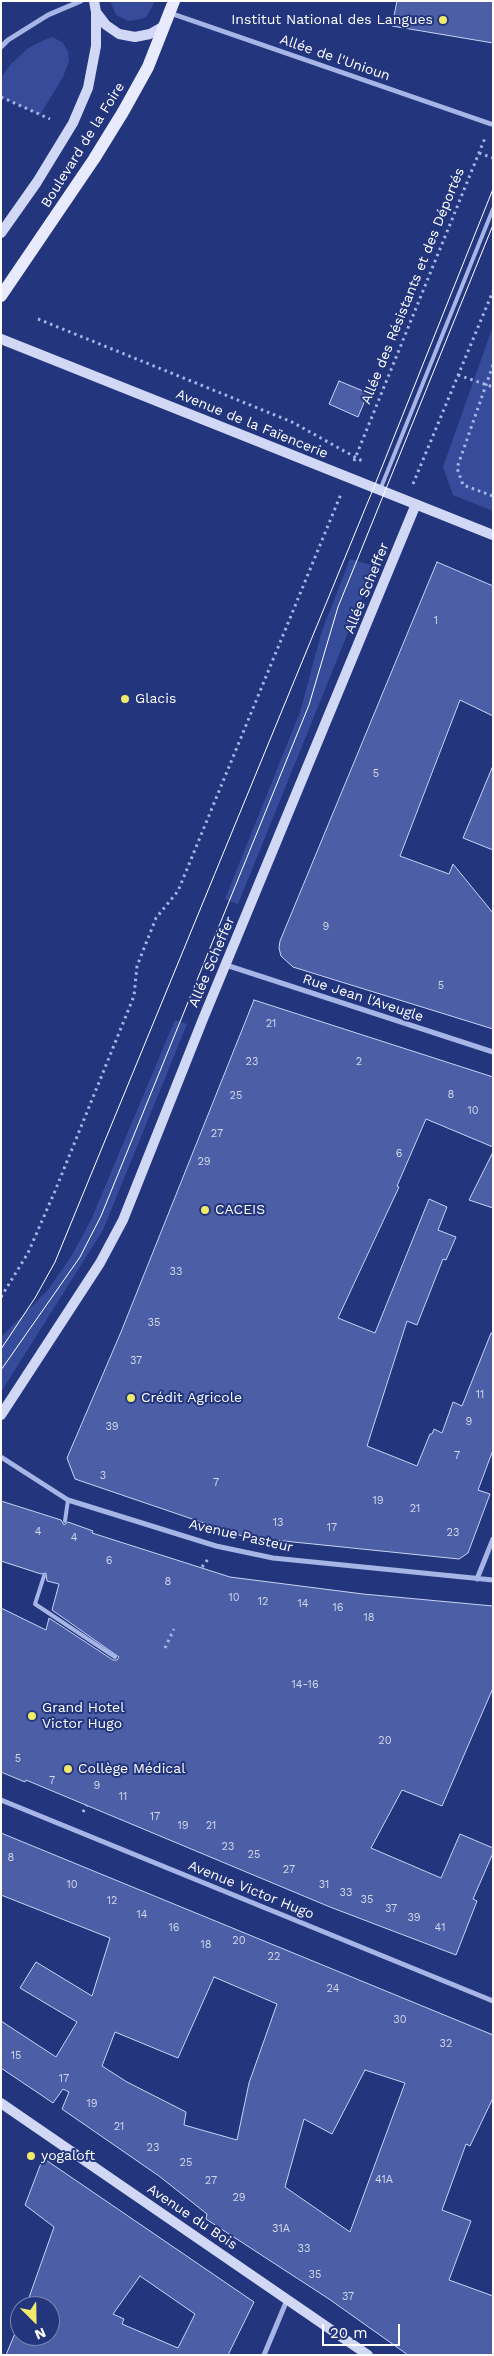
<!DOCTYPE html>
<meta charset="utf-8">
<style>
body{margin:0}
#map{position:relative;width:494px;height:2356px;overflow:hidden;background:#23357d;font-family:"Work Sans",sans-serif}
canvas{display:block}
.frame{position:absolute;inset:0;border:2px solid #fff;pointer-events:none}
.north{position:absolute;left:10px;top:2296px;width:50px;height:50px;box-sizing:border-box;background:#23357d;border:1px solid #7b86b1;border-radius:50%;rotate:157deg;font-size:14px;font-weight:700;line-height:20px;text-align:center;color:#fff}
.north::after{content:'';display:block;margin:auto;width:18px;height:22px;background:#f1ea6a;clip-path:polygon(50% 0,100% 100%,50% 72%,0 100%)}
.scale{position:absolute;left:322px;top:2324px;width:78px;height:22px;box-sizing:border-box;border:2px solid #fff;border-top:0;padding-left:6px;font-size:15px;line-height:18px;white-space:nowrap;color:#fff;-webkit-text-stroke:4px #23357d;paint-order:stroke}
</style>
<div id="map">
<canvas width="494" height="2356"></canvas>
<div class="frame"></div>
<div class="north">N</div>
<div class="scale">20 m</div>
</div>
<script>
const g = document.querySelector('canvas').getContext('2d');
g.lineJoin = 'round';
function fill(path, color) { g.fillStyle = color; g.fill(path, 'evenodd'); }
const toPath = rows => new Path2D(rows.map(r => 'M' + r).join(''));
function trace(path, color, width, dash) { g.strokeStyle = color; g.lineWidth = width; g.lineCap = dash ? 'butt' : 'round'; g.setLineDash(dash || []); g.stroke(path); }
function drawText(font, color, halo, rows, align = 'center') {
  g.font = font + ' "Work Sans",sans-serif'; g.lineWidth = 4; g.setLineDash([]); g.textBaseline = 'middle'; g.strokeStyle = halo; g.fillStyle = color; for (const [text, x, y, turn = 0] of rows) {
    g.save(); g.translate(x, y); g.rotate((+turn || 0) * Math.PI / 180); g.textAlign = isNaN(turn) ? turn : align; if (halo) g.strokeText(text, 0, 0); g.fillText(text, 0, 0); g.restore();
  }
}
const green = toPath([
 [110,1,154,1,154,3,147,16,141,19,128,21,116,15],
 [52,37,62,42,68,51,69,61,63,77,40,115,1,97,1,78,10,65,27,49,44,40],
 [493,326,493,511,453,495,443,467],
 [350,559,375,566,238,904,225,899,300,712,322,631],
 [175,1020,187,1024,103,1230,1,1392,1,1337,48,1290,72,1255,91,1220]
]);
const building = toPath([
 [397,1,493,1,493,43,392,26,397,1],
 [339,381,368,393,358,417,329,404,339,381],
 [437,562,493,586,493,716,460,700,400,856,449,874,453,864,493,913,493,1029,293,967,281,956,279,948,280,941,437,562],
 [492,768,493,768,493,850,463,838,492,768],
 [254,1000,493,1077,493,1147,426,1119,397,1186,399,1187,338,1318,375,1333,429,1199,447,1207,438,1230,456,1237,446,1260,443,1259,417,1325,407,1321,367,1446,417,1466,430,1434,432,1434,434,1429,442,1433,453,1402,462,1406,491,1333,493,1333,493,1450,478,1490,490,1494,468,1553,459,1559,245,1537,75,1479,67,1458,121,1332,254,1000],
 [493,1152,493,1208,469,1200,493,1152],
 [1,1501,61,1520,64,1525,68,1522,93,1531,92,1533,230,1577,363,1594,493,1606,493,1688,442,1806,402,1790,371,1848,441,1878,460,1834,493,1848,493,1853,473,1899,477,1901,456,1955,330,1907,26,1780,25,1782,1,1772,1,1608,46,1630,49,1618,113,1660,117,1660,119,1657,52,1610,59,1584,47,1581,46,1573,41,1574,1,1561,1,1501],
 [1,1833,493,2035,493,2098,470,2146,466,2144,442,2210,471,2221,449,2280,493,2296,493,2355,408,2355,329,2299,206,2219,207,2214,159,2176,62,2109,69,2092,63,2089,53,2103,1,2068,1,2021,56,2057,77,2022,20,1988,36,1962,92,1996,110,1938,1,1895,1,1833],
 [214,1977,277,2004,249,2083,237,2140,184,2125,186,2112,127,2082,102,2066,115,2032,178,2058,214,1977],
 [365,2070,405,2083,350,2232,285,2187,304,2119,332,2134,365,2070],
 [43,2158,254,2302,228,2355,6,2355,20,2321,20,2336,50,2336,50,2306,26,2306,54,2227,25,2205,43,2158],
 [140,2276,195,2314,178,2348,122,2324,124,2319,113,2314,140,2276]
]);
const path = toPath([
 [1,97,50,119],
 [479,153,493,158],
 [38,319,292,422,364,462],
 [493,365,457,468,463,485,493,496],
 [458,375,493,387],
 [354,461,485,138],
 [413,484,493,291],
 [1,1297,28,1253,55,1191,134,996,137,966,156,918,178,891,341,494],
 [202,1567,208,1559],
 [165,1648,174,1629],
 [83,1812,87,1805]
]);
const lane = toPath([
 [380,490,493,209],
 [65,1521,68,1500],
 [44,1576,35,1604,115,1657]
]);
const street = toPath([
 [170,13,491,124],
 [1,47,8,40,48,15,81,1],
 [226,965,493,1052],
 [1,1457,68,1500,216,1546,273,1558,493,1580],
 [477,1579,493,1539],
 [1,1800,493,2001],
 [264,2355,287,2300]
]);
const secondary = toPath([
 [96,12,106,25,119,34,135,37,150,34,164,26],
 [1,233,37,182,73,123,88,88,96,46,96,12,94,1],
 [1,339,493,535],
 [1,1415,100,1263,123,1220,203,1019,416,504],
 [1,2103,368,2355]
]);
const primary = toPath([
 [1,296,94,159,123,112,148,67,174,1]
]);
const tram = toPath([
 [1,1349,35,1298,55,1262,374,487,493,189],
 [1,1370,80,1257,101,1216,309,705,338,607,493,225]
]);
const markers = [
 [443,20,5,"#f1ea6a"],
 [125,699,5,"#f1ea6a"],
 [205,1210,5,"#f1ea6a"],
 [131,1398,5,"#f1ea6a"],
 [32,1716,5,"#f1ea6a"],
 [68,1769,5,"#f1ea6a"],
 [31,2156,5,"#f1ea6a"]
];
const numberNames = [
 ["1",436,621],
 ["5",376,774],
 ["9",326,927],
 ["5",441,986],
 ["21",271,1024],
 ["23",252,1062],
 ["2",359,1062],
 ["8",451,1095],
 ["25",236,1096],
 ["10",473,1111],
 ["27",217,1134],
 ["6",399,1154],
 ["29",204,1162],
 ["33",176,1272],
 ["35",154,1323],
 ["37",136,1361],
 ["11",480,1395],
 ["9",469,1422],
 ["39",112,1427],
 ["7",457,1456],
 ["3",103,1476],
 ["7",216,1483],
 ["19",378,1501],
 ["21",415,1509],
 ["13",278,1523],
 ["17",332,1528],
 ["4",38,1532],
 ["23",453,1533],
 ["4",74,1538],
 ["6",109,1561],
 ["8",168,1582],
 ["10",234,1598],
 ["12",263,1602],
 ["14",303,1604],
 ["16",338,1608],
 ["18",369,1618],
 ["14-16",305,1685],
 ["20",385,1741],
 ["5",18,1759],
 ["7",52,1781],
 ["9",97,1786],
 ["11",123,1797],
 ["17",155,1817],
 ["19",183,1826],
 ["21",211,1826],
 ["23",228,1847],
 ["25",254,1855],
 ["8",11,1858],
 ["27",289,1870],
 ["10",72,1885],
 ["31",324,1885],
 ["33",346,1893],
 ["35",367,1900],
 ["12",112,1901],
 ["37",391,1909],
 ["14",142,1915],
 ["39",414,1918],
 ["16",174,1928],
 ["41",440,1928],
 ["20",239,1941],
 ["18",206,1945],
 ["22",274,1957],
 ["24",333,1989],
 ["30",400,2020],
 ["32",446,2044],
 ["15",16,2056],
 ["17",64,2079],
 ["19",92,2104],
 ["21",119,2127],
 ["23",153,2148],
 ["25",186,2163],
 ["41A",384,2180],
 ["27",211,2181],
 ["29",239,2198],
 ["31A",281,2229],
 ["33",304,2249],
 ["35",315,2275],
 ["37",348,2297]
];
const poiNames = [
 ["Institut National des Langues",433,20,"right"],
 ["Glacis",135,699],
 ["CACEIS",215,1210],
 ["Crédit Agricole",141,1398],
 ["Grand Hotel",42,1708],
 ["Victor Hugo",42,1724],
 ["Collège Médical",78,1769],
 ["yogaloft",41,2156]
];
const streetNames = [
 ["Allée de l'Unioun",335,58,19],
 ["Boulevard de la Foire",83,145,-58],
 ["Allée des Résistants et des Déportés",413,286,-68],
 ["Avenue de la Faïencerie",252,424,22],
 ["Allée Scheffer",367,588,-68],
 ["Allée Scheffer",212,962,-67],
 ["Rue Jean l'Aveugle",363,998,18],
 ["Avenue Pasteur",241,1536,13],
 ["Avenue Victor Hugo",251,1890,22],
 ["Avenue du Bois",192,2217,34]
];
fill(green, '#364c9b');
fill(building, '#4b5ea6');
trace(building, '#cad3f5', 1);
trace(path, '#a7b4e6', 3, [2.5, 4]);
trace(lane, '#a7b4e6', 4);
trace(street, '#a7b4e6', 5);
trace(secondary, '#d1d8f5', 10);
trace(primary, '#e8ebfd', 12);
trace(tram, '#fff', 1);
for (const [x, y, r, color] of markers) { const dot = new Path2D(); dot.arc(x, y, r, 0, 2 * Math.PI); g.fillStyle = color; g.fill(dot); trace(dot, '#23357d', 2); }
drawText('11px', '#d2d7e9', null, numberNames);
drawText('14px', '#fff', '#23357d', poiNames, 'left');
drawText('14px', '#fff', '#23357d', streetNames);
</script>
